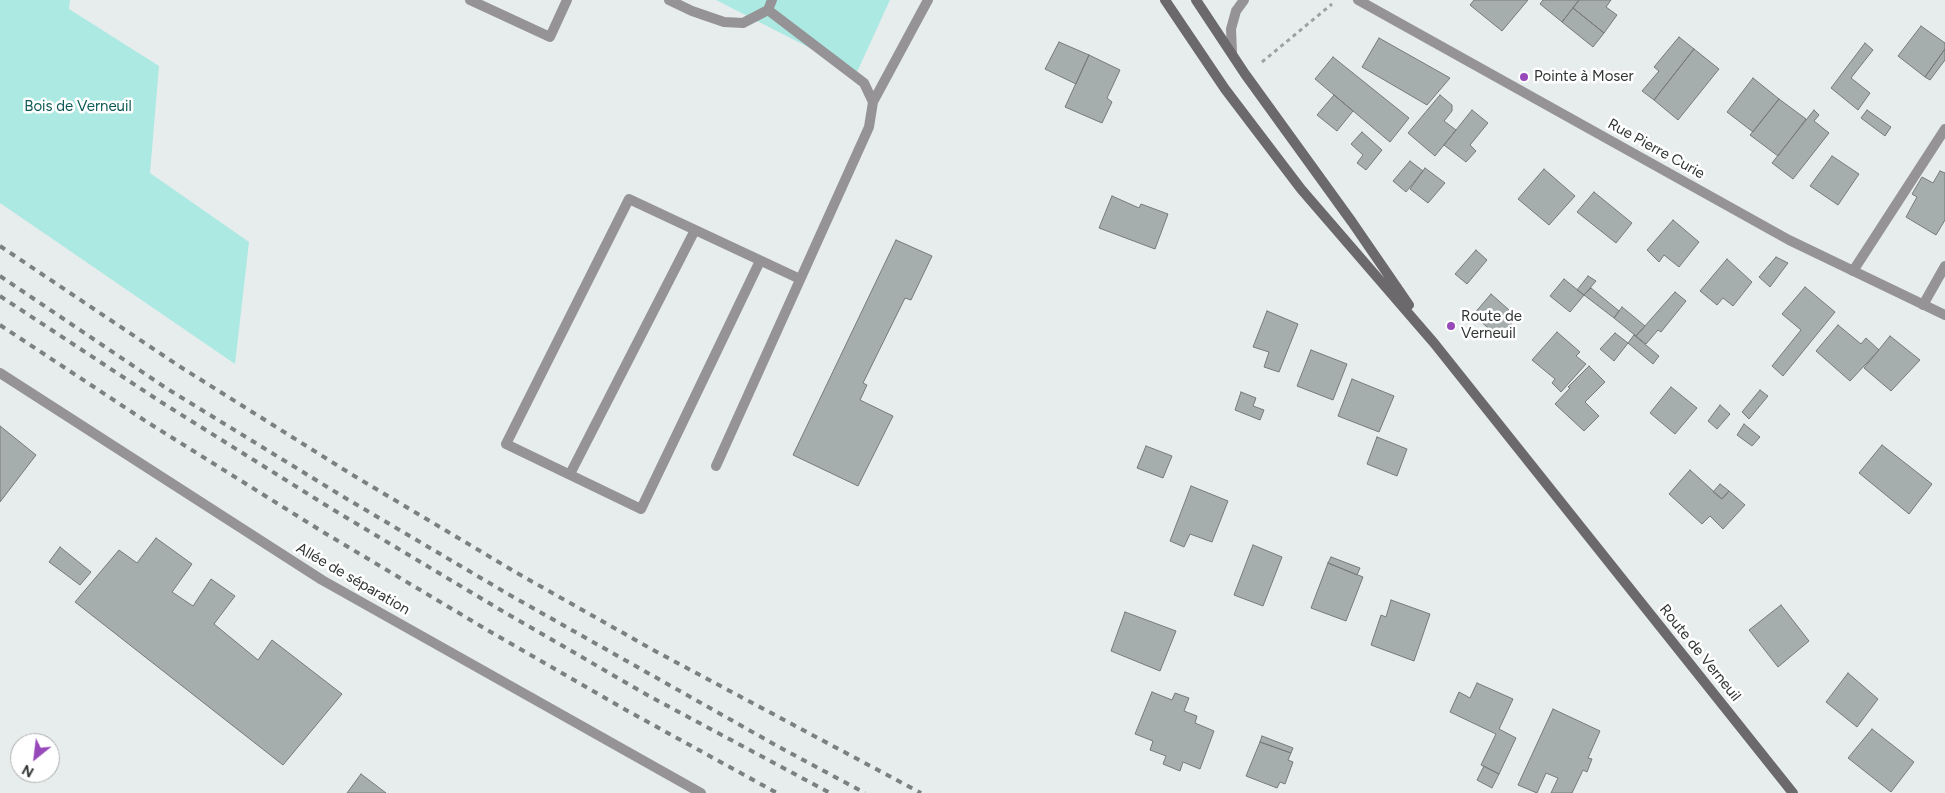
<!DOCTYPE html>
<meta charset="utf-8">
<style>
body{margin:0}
#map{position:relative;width:1945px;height:793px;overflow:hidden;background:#e6edec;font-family:Figtree,sans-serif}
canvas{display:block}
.north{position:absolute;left:10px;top:733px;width:50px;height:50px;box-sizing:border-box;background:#fff;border:1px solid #adaeae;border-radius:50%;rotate:209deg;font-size:14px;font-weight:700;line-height:20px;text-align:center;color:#313434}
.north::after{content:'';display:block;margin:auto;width:18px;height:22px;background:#9749ba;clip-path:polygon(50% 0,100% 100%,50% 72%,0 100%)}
</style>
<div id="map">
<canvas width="1945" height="793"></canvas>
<div class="north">N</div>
</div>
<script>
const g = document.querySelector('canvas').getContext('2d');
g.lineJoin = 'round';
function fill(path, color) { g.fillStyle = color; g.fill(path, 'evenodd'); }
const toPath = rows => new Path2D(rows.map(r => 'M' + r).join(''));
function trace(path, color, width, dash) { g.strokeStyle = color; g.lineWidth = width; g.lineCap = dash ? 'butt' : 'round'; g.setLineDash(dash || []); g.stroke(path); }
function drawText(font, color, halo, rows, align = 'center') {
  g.font = font + ' Figtree,sans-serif'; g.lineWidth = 5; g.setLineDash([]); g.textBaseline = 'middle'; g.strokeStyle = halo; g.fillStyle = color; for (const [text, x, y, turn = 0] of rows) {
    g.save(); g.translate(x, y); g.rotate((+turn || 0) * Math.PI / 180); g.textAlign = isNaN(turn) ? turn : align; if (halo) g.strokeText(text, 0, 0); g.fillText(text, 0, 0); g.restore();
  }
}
const green = toPath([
 [0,0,70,0,69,9,159,66,150,173,249,242,235,364,0,203],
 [716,0,890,0,857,72]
]);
const building = toPath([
 [1474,0,1528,0,1502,31,1470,5,1474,0],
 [1543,0,1579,0,1562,22,1540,4,1543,0],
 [1579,0,1611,0,1606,7,1617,15,1604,33,1573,8,1579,0],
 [1573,8,1604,33,1593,47,1562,22,1573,8],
 [1921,26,1945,43,1945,49,1925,77,1898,56,1921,26],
 [1679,37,1694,49,1654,100,1642,91,1659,71,1654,67,1679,37],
 [1379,38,1450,78,1427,105,1362,67,1379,38],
 [1059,42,1089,55,1076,84,1045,69,1059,42],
 [1865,43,1873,50,1851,78,1870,93,1858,110,1831,88,1865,43],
 [1694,49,1719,69,1678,120,1654,100,1694,49],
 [1945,49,1945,60,1930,80,1925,77,1945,49],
 [1089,55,1120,70,1107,98,1112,102,1102,123,1065,107,1089,55],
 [1333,57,1409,118,1390,142,1315,79,1333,57],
 [1753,78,1779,99,1753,132,1727,112,1753,78],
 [1334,95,1353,111,1337,131,1317,115,1334,95],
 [1440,95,1452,105,1452,111,1444,121,1456,130,1435,156,1408,133,1440,95],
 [1779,99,1806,119,1778,156,1750,135,1779,99],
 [1472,110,1488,123,1470,145,1476,151,1466,162,1444,145,1472,110],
 [1814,110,1819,115,1814,121,1829,133,1793,179,1772,163,1814,110],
 [1867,110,1891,127,1885,136,1861,118,1867,110],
 [1362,132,1382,150,1366,170,1357,163,1363,155,1351,144,1362,132],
 [1832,156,1859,174,1838,205,1810,186,1832,156],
 [1410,161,1423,171,1406,192,1393,181,1410,161],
 [1425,168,1445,183,1428,203,1410,189,1425,168],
 [1544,169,1575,196,1549,225,1518,199,1544,169],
 [1940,171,1945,173,1945,220,1936,235,1906,217,1917,197,1912,194,1922,177,1933,183,1940,171],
 [1594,192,1632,223,1616,243,1577,212,1594,192],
 [1112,196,1139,208,1141,204,1168,214,1155,249,1099,228,1112,196],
 [1673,220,1699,242,1679,267,1664,255,1659,262,1647,250,1673,220],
 [896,240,932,256,911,300,905,298,863,383,867,385,860,400,893,416,858,486,793,455,896,240],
 [1476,250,1487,260,1467,284,1455,274,1476,250],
 [1776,257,1788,263,1770,287,1759,277,1776,257],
 [1727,259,1752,282,1733,306,1723,298,1717,305,1700,291,1727,259],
 [1588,276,1596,281,1584,295,1577,290,1588,276],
 [1564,279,1584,295,1570,312,1550,296,1564,279],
 [1805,287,1835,312,1783,376,1772,366,1801,330,1782,314,1805,287],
 [1591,288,1619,311,1614,318,1584,295,1591,288],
 [1675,292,1686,301,1661,332,1658,330,1646,344,1636,336,1675,292],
 [1491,294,1517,317,1500,338,1473,315,1491,294],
 [1622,307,1645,326,1636,336,1614,318,1622,307],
 [1267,311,1298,324,1279,372,1264,367,1269,352,1253,347,1267,311],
 [1838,325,1861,344,1866,338,1879,350,1850,381,1816,351,1838,325],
 [1557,332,1580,352,1576,356,1586,364,1561,392,1552,383,1555,379,1532,360,1557,332],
 [1615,333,1628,343,1614,361,1600,349,1615,333],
 [1634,335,1659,356,1653,364,1628,343,1634,335],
 [1890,336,1920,360,1891,391,1864,368,1890,336],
 [1311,350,1347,364,1333,400,1297,386,1311,350],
 [1589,366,1605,382,1585,402,1599,416,1584,431,1555,404,1570,388,1568,387,1589,366],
 [1352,379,1394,396,1379,432,1338,416,1352,379],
 [1671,387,1697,408,1675,434,1650,413,1671,387],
 [1760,390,1768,396,1749,419,1742,412,1760,390],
 [1241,392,1256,398,1253,406,1264,410,1260,420,1235,410,1241,392],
 [1720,405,1730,414,1717,429,1708,421,1720,405],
 [1744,424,1760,437,1752,446,1737,435,1744,424],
 [0,426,36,455,0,502,0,426],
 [1377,437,1407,449,1397,476,1367,464,1377,437],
 [1882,445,1932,484,1909,514,1859,473,1882,445],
 [1146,446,1172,456,1163,478,1137,468,1146,446],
 [1690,470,1722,499,1729,491,1745,505,1723,529,1710,516,1702,524,1669,494,1690,470],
 [1720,484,1729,491,1722,499,1713,492,1720,484],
 [1191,486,1228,501,1212,542,1190,534,1184,547,1170,541,1191,486],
 [156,538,192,564,172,592,193,606,211,579,235,596,214,624,258,660,272,640,342,694,283,765,75,602,119,550,137,563,156,538],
 [1253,545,1282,557,1263,606,1234,595,1253,545],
 [60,547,91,572,80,585,49,562,60,547],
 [1331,557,1360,568,1357,575,1328,563,1331,557],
 [1328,563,1363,577,1346,621,1311,608,1328,563],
 [1391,600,1430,614,1414,661,1371,645,1381,615,1386,617,1391,600],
 [1781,605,1809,641,1778,667,1749,630,1781,605],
 [1125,612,1176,631,1160,671,1111,651,1125,612],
 [1848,673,1878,699,1857,727,1826,702,1848,673],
 [1477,683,1513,699,1499,729,1516,738,1499,774,1481,765,1496,734,1450,712,1459,692,1470,698,1477,683],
 [1152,692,1172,700,1175,693,1189,698,1184,711,1197,716,1195,723,1214,731,1200,769,1183,762,1180,771,1163,764,1166,756,1150,750,1153,741,1135,734,1152,692],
 [1553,709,1600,731,1588,758,1592,759,1587,772,1583,770,1572,793,1551,793,1558,778,1546,773,1537,793,1518,785,1553,709],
 [1872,729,1914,762,1891,792,1848,758,1872,729],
 [1262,736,1293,748,1291,753,1260,742,1262,736],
 [1260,742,1291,753,1288,760,1293,762,1285,784,1280,782,1277,788,1246,776,1260,742],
 [1484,766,1499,774,1492,788,1477,780,1484,766],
 [361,774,386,793,347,793,361,774]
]);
const path = toPath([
 [1262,62,1332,4]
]);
const service = toPath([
 [470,0,550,37,567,0],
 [669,0,692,11,724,22,743,23,768,10,772,0],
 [873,102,928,0],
 [760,261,641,509,506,444,629,199,800,279],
 [1853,271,1945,129],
 [1923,305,1945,266],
 [716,466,869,127,873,102,864,83,768,10],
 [570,474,695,230]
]);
const minor = toPath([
 [1358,0,1789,240,1945,315],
 [1232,53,1231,29,1236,11,1244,0],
 [0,373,322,580,701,793]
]);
const secondary = toPath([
 [1165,0,1225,89,1301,189,1434,343,1793,793],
 [1196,0,1245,74,1352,222,1409,305]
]);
const rail = toPath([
 [0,246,179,366,351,474,517,573,655,651,921,793],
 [0,276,166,388,342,496,508,594,779,747,865,793],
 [0,296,161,402,332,509,499,609,649,696,830,793],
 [0,325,147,422,323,532,489,631,626,710,777,793]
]);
const markers = [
 [1524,77,5,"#9749ba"],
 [1451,326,5,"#9749ba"]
];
const poiNames = [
 ["Pointe à Moser",1534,77],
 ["Route de",1461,317],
 ["Verneuil",1461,334]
];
const parkNames = [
 ["Bois de Verneuil",78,107]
];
const streetNames = [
 ["Rue Pierre Curie",1656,149,29],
 ["Allée de séparation",353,579,30],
 ["Route de Verneuil",1700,653,51]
];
fill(green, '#ade9e3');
fill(building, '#a6aead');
trace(building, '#747b7a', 1);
trace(path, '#9ca1a1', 3, [4, 4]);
trace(service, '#959396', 10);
trace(minor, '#959396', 10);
trace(secondary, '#6c696d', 10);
trace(rail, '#7b8080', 4, [6, 6]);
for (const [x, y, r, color] of markers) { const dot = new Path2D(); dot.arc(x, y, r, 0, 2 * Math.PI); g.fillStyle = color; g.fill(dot); trace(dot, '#fff', 2); }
drawText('15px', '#313434', '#fff', poiNames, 'left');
drawText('15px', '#0c5955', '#fff', parkNames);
drawText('15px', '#313434', '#fff', streetNames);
</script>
